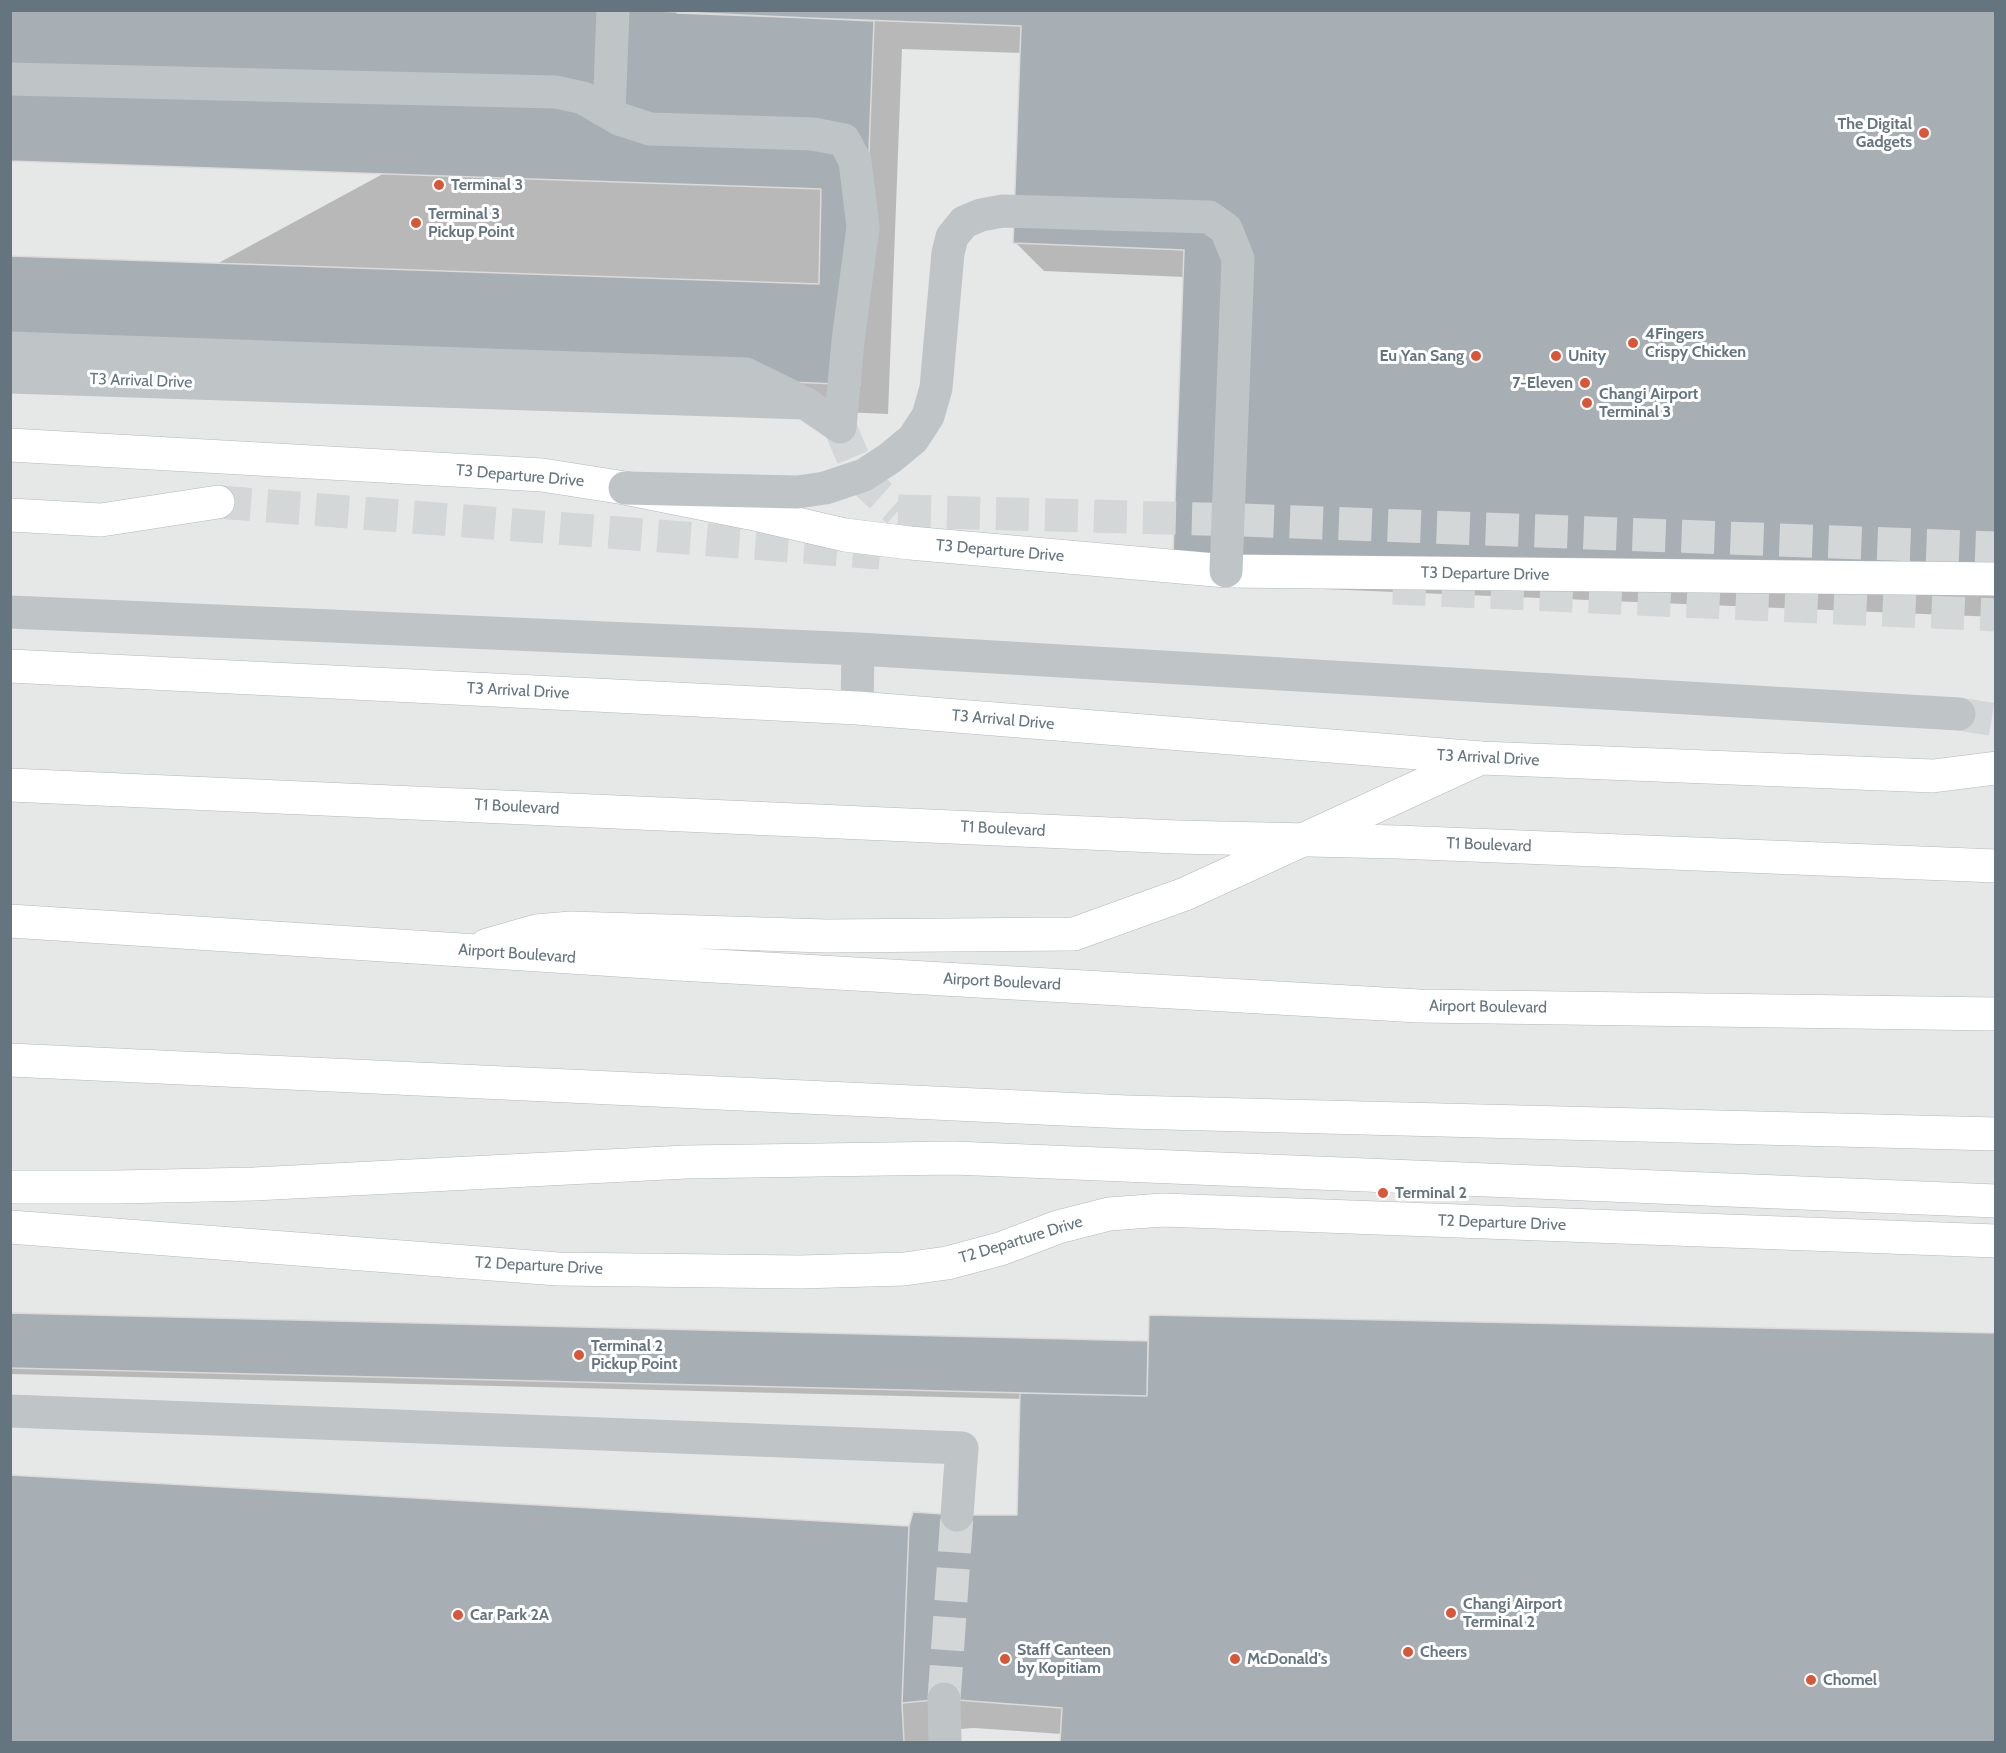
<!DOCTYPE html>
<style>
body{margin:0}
#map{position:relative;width:2006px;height:1753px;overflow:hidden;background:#f8f8f6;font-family:Cabin,sans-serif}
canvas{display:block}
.frame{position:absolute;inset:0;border:12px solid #65757f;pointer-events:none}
</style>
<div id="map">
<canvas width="2006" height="1753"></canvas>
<div class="frame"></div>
</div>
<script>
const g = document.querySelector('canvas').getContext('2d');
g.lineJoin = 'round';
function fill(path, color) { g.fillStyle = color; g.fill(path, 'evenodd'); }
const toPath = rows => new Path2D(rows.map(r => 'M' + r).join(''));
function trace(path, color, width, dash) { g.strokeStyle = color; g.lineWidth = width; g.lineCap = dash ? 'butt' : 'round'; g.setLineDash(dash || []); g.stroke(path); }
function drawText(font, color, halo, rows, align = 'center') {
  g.font = font + ' Cabin,sans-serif'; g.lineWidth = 6; g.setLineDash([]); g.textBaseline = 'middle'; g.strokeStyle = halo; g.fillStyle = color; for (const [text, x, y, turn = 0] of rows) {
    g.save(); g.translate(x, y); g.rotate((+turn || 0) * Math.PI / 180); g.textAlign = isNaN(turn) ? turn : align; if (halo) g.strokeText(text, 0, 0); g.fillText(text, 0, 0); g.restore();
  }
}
const built = toPath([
 [11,11,1995,11,1995,1742,11,1742]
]);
const shadow = toPath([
 [1996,10,1996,617,1203,584,1184,277,1044,271,1015,242,1022,53,902,49,888,414,10,376,678,14],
 [10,1314,1147,1343,1150,1345,1996,1334,1996,1742,1061,1742,1062,1734,974,1728,930,1731,931,1742,10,1742,10,1476,910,1528,1019,1516,1022,1399,10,1374]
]);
const building = toPath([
 [10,10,635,10,874,21,860,385,10,349,10,10],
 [677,10,1996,10,1996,590,1173,556,1184,250,1013,243,1021,26,677,13,677,10],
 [10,161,821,189,819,284,10,256,10,161],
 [10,1313,1148,1341,1147,1396,10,1368,10,1313],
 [1149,1315,1996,1333,1996,1742,1060,1742,1062,1708,944,1699,902,1703,909,1526,913,1512,957,1515,1017,1515,1020,1393,1147,1396,1149,1315],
 [10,1475,909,1526,902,1703,904,1742,10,1742,10,1475]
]);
const minorTunnel = toPath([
 [840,427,862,479,898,511],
 [1959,714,1996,720],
 [944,1699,957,1515]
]);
const majorTunnel = toPath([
 [218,502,880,553],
 [898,511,1243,520,1996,548],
 [1393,588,1996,615]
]);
const minor = toPath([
 [10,79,556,92,583,98,619,119,650,129,813,134,844,140,855,161,863,227,848,341,840,427,805,403,10,377],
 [609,113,613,10],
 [10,348,746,374,795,398],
 [10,612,858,649,1959,714],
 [857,708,858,649],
 [10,1411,962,1448,957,1515],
 [944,1699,945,1742]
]);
const major = toPath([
 [10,445,542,475,625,488,750,513,845,535,910,543,1226,571,1996,579],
 [10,515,101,520,218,502],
 [10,666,857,708,1481,758,1933,776,1996,768],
 [10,1060,1127,1112,1996,1134],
 [10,1187,118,1187,254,1184,686,1162,954,1158,1996,1201],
 [10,1227,558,1269,800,1272,904,1269,947,1263,1000,1249,1058,1227,1109,1214,1163,1210,1996,1241]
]);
const highway = toPath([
 [10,785,1177,837,1397,842,1996,866],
 [10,921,679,964,1419,1006,1996,1014],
 [487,945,536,931,571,928,826,936,1074,934,1185,894,1481,758]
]);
const minorBridge = toPath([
 [625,488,797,492,825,488,864,475,890,458,913,439,928,416,936,388,948,253,952,237,964,222,981,215,1003,211,1209,217,1226,229,1238,259,1226,571]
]);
const markers = [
 [1924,133,6,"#d95636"],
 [439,185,6,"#d95636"],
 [416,223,6,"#d95636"],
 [1633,343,6,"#d95636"],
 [1476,356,6,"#d95636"],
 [1556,356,6,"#d95636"],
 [1585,383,6,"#d95636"],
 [1587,403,6,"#d95636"],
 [1383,1193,6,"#d95636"],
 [579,1355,6,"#d95636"],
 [1451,1613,6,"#d95636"],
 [458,1615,6,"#d95636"],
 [1408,1652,6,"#d95636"],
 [1005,1659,6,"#d95636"],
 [1235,1659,6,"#d95636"],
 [1811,1680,6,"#d95636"]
];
const poiNames = [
 ["The Digital",1912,124,"right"],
 ["Gadgets",1912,142,"right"],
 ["Terminal 3",451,185],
 ["Terminal 3",428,214],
 ["Pickup Point",428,232],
 ["4Fingers",1645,334],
 ["Crispy Chicken",1645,352],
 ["Eu Yan Sang",1464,356,"right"],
 ["Unity",1568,356],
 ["7-Eleven",1573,383,"right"],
 ["Changi Airport",1599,394],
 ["Terminal 3",1599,412],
 ["Terminal 2",1395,1193],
 ["Terminal 2",591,1346],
 ["Pickup Point",591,1364],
 ["Changi Airport",1463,1604],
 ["Terminal 2",1463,1622],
 ["Car Park 2A",470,1615],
 ["Staff Canteen",1017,1650],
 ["by Kopitiam",1017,1668],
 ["Cheers",1420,1652],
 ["McDonald's",1247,1659],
 ["Chomel",1823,1680]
];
const streetNames = [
 ["T3 Arrival Drive",141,381,2],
 ["T3 Departure Drive",520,476,5],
 ["T3 Departure Drive",1000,551,5],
 ["T3 Departure Drive",1485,574,1],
 ["T3 Arrival Drive",518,691,3],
 ["T3 Arrival Drive",1003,720,5],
 ["T3 Arrival Drive",1488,758,3],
 ["T1 Boulevard",517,807,3],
 ["T1 Boulevard",1003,829,3],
 ["T1 Boulevard",1489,845,2],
 ["Airport Boulevard",517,954,4],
 ["Airport Boulevard",1002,982,3],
 ["Airport Boulevard",1488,1007,1],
 ["T2 Departure Drive",1502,1223,2],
 ["T2 Departure Drive",1021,1240,-17],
 ["T2 Departure Drive",539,1266,3]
];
fill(built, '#e6e7e7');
fill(shadow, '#0003');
fill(building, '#a7afb5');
trace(building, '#dadad8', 1.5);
trace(minorTunnel, '#d3d7d8', 33, [33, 16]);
trace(majorTunnel, '#d3d7d8', 33, [33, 16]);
trace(major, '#b3b8bc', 34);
trace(highway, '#b3b7ba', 34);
trace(minor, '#bfc4c7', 33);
trace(major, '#fff', 33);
trace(highway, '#fff', 33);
trace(minorBridge, '#bfc4c7', 33);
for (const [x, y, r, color] of markers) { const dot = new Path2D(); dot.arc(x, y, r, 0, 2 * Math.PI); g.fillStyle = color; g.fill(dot); trace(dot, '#fff', 2); }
drawText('bold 16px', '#65757f', '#fff', poiNames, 'left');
drawText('16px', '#65757f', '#fff', streetNames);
</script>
